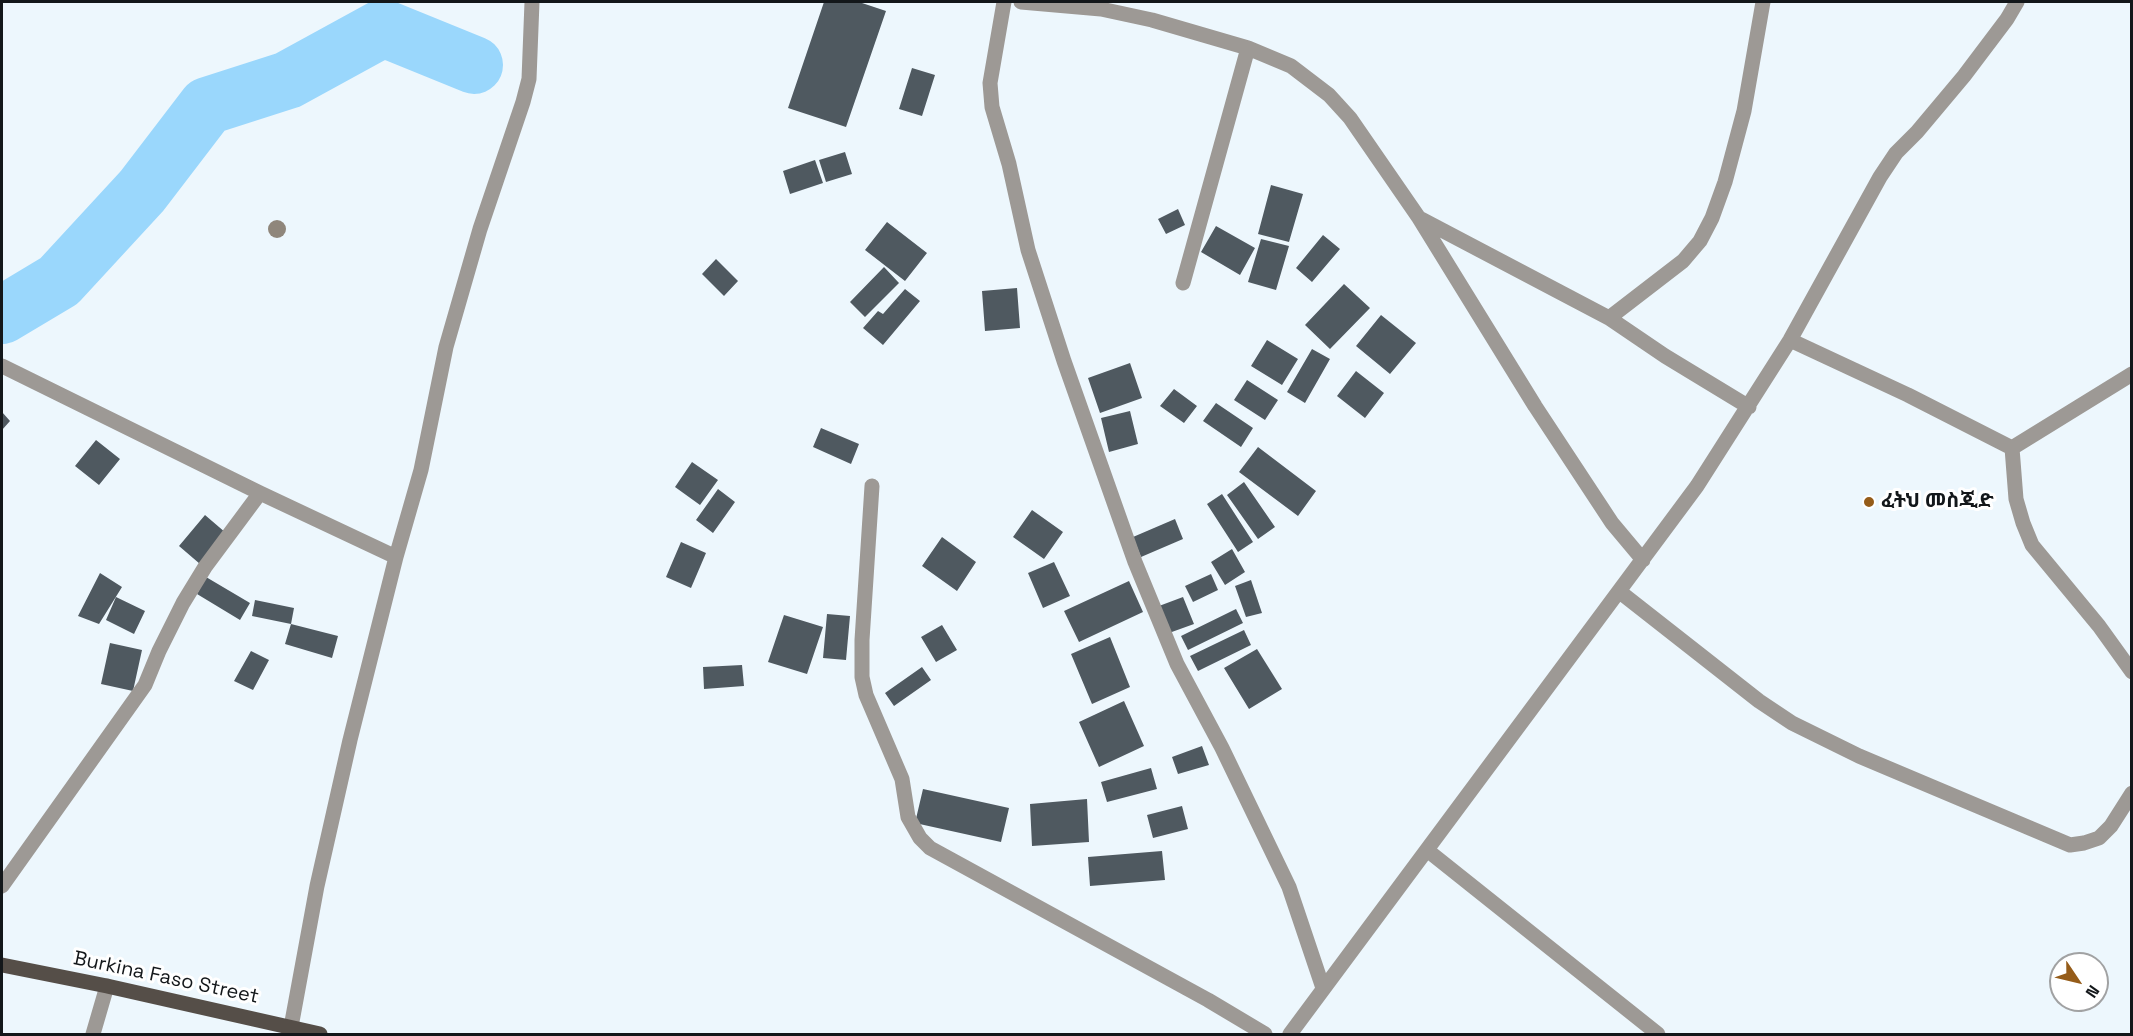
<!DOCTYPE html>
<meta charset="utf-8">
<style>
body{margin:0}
#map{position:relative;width:2133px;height:1036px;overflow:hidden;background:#edf7fd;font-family:"Space Grotesk",sans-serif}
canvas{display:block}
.frame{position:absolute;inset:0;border:3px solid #13171a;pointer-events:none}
.north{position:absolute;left:2049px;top:952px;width:60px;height:60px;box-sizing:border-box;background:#fff;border:2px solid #a1a2a3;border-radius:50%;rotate:125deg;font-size:16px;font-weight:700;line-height:24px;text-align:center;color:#13171a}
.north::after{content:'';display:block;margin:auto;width:21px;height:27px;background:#955c19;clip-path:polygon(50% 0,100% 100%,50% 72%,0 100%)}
</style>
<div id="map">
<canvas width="2133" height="1036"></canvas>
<div class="frame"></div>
<div class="north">N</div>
</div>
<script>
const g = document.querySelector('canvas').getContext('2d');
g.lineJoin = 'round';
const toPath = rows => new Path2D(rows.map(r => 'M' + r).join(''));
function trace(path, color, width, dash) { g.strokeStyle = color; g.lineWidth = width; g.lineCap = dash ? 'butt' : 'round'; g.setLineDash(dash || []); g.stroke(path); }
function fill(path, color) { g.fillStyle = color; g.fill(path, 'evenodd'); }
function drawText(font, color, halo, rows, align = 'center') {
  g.font = font + ' "Space Grotesk","Noto Sans Ethiopic",sans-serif'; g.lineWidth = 6; g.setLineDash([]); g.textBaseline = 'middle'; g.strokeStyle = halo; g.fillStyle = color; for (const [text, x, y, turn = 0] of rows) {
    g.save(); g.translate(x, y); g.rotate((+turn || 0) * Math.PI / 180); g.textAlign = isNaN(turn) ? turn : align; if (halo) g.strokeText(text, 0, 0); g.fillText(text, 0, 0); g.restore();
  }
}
const river = toPath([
 [2,315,59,281,142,191,207,106,288,80,383,28,474,65]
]);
const building = toPath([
 [824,2,859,2,886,11,846,127,788,108],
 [912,68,935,75,922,116,899,109],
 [845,152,852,174,826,182,819,160],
 [815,160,823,183,790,194,783,171],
 [1271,185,1303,194,1289,242,1258,234],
 [1178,209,1185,225,1166,234,1158,219],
 [887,222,927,253,905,281,865,250],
 [1216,226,1255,248,1240,275,1201,252],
 [1323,235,1340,249,1312,282,1296,268],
 [1261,239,1289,246,1276,290,1248,282],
 [716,259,738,281,724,296,702,274],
 [884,267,899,283,865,317,850,302],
 [1344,284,1370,308,1330,349,1305,325],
 [1017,288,1020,328,985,331,982,291],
 [905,289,920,301,883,345,863,328,878,311,883,314],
 [1381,315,1416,343,1390,374,1356,346],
 [1267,340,1298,359,1282,385,1251,366],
 [1312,349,1330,359,1305,403,1287,392],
 [1130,363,1142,398,1100,413,1088,378],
 [1356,371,1384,393,1365,418,1337,396],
 [1247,380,1278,400,1265,420,1234,400],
 [1174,389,1197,406,1184,423,1160,406],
 [1216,403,1253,428,1241,447,1203,421],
 [1130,411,1138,444,1109,452,1101,418],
 [2,412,10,421,2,430],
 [821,428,859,444,851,464,813,447],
 [96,440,120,459,99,485,75,466],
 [1258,447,1316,491,1298,516,1239,472],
 [692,462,718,480,700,505,675,487],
 [1244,482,1275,527,1258,539,1227,495],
 [718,489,735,502,713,533,696,520],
 [1222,494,1253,542,1238,552,1207,504],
 [1032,510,1063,532,1044,559,1013,537],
 [205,515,226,533,200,564,179,546],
 [1175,519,1183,539,1141,557,1133,537],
 [942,537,976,562,957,591,922,566],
 [681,542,706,553,691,588,666,577],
 [1232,549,1245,572,1225,585,1211,562],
 [1054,562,1070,596,1043,608,1028,573],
 [100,573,122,587,99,624,78,616],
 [1211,574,1218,590,1193,602,1185,586],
 [206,577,250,603,240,620,197,594],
 [1251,580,1262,613,1246,617,1235,586],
 [1129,581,1143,612,1079,642,1064,611],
 [116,597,145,611,134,634,106,620],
 [1183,597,1194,624,1169,633,1159,606],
 [255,600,294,608,291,624,252,616],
 [1236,609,1243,623,1188,650,1181,636],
 [827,614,850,616,846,660,823,658],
 [784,615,823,627,807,674,768,662],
 [291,624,338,636,332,658,285,644],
 [942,625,957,650,936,662,921,637],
 [1244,630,1251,645,1198,671,1190,656],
 [1110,637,1130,687,1092,704,1071,654],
 [110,643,142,650,133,691,101,684],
 [1257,649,1282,689,1249,709,1224,668],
 [251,651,269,660,253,690,234,681],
 [742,665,744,686,704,689,703,667],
 [922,667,931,680,894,706,885,693],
 [1124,701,1144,746,1099,767,1079,722],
 [1202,746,1209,765,1178,774,1172,757],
 [1151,768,1157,789,1107,802,1101,782],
 [923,789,1009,808,1001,842,915,823],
 [1087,799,1089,842,1032,846,1030,804],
 [1182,806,1188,829,1153,838,1147,815],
 [1162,851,1165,880,1090,886,1088,857]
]);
const minor = toPath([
 [1004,2,990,83,992,107,1009,164,1028,250,1064,361,1135,562,1177,664,1222,748,1289,887,1323,988],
 [1021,2,1101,9,1152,20,1248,48,1291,66,1329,95,1350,118,1419,218,1535,406,1612,523,1643,560],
 [1419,218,1609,318,1665,356,1749,407],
 [1183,283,1248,48],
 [1609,318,1683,261,1700,241,1712,218,1725,182,1744,111,1763,2],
 [1790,340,1908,395,2012,448],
 [2,366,260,493,396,557],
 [2012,448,2016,499,2023,523,2032,545,2099,626,2132,672],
 [2012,448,2132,374],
 [872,486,862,640,862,677,866,695,902,779,908,817,920,838,930,848,1208,1000,1265,1034],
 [1620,592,1759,701,1792,723,1859,756,2070,845,2084,843,2099,838,2111,826,2132,793],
 [1427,850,1658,1034],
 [2,886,145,685,159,651,183,603,205,567,260,493],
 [291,1027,317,886,350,740,396,557,421,470,446,347,480,229,523,102,529,79,532,2],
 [93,1034,107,986],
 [1290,1034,1697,486,1790,340,1880,177,1896,153,1917,132,1964,76,2007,19,2017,2]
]);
const major = toPath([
 [2,965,107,986,320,1034]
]);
const trees = [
 [277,229]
];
const markers = [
 [1869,502,6,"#955c19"]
];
const poiNames = [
 ["ፈትህ መስጂድ",1881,502]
];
const streetNames = [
 ["Burkina Faso Street",166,978,12]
];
trace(river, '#9ad7fc', 58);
fill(building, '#4f5960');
trace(minor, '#9d9995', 15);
trace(major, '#554e48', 15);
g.fillStyle = '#8f867b';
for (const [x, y] of trees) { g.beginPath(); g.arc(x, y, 9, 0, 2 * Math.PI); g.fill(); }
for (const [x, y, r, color] of markers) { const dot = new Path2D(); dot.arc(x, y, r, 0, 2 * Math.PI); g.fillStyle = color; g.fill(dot); trace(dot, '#fff', 2); }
drawText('bold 20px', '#13171a', '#fff', poiNames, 'left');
drawText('20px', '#13171a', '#fff', streetNames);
</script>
